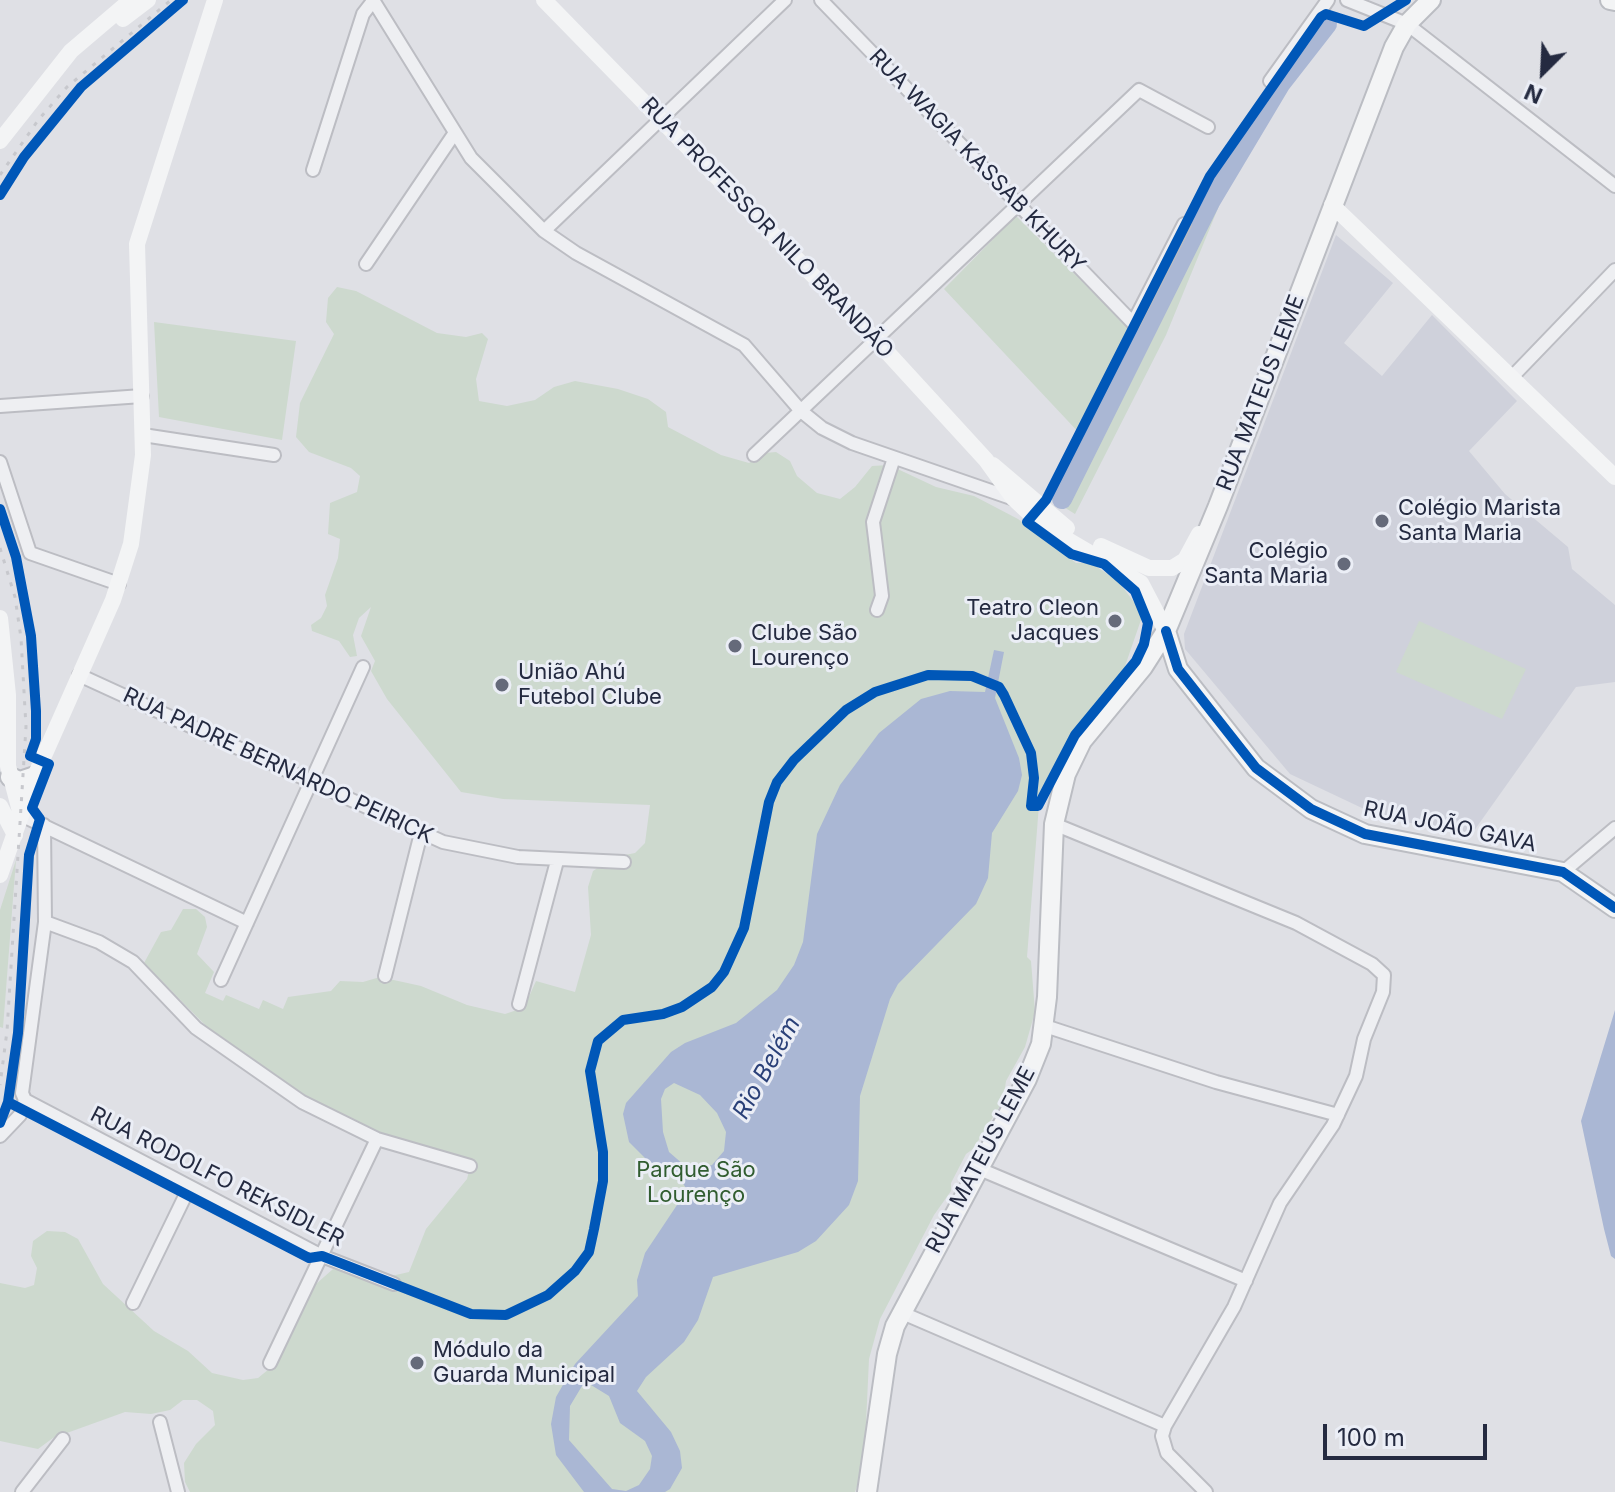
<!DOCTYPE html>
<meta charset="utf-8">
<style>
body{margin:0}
#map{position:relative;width:1615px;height:1492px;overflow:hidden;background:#dfe0e5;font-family:Inter,sans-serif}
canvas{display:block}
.north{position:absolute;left:1503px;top:32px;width:80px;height:80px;-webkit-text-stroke:6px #ebeef6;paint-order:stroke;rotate:204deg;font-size:22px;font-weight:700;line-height:32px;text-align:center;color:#242a40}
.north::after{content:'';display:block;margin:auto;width:28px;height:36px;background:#242a40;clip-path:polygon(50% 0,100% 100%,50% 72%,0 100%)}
.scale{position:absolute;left:1323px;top:1424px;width:164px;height:36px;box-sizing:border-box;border:4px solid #242a40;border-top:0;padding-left:10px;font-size:24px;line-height:28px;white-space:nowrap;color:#242a40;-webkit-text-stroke:6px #ebeef6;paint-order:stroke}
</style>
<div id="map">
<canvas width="1615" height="1492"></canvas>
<div class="north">N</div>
<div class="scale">100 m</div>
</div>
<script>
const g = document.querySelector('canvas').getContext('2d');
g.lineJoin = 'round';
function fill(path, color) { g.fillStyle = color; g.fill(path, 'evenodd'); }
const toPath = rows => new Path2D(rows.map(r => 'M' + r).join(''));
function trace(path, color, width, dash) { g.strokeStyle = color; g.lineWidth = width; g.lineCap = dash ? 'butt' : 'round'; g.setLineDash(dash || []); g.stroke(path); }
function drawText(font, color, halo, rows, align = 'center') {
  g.font = font + ' Inter,sans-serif'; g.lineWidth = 6; g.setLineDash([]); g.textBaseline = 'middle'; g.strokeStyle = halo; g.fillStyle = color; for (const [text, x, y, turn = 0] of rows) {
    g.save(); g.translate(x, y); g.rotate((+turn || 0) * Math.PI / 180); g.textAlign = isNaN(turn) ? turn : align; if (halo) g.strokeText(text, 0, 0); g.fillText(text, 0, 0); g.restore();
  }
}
const built = toPath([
 [1336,235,1393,283,1344,343,1382,376,1432,315,1517,401,1469,451,1505,494,1568,547,1572,569,1615,605,1615,682,1576,687,1471,835,1381,817,1290,774,1185,649,1184,634]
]);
const green = toPath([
 [1204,195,1221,201,1166,335,1075,514,1051,499,1082,436,944,289,1016,216,1134,333],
 [337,287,356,291,437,333,466,337,482,333,488,339,476,379,479,401,507,406,535,400,554,387,575,381,618,389,648,399,666,412,668,427,721,455,749,463,765,453,776,452,790,461,797,476,817,493,840,499,855,487,872,466,889,465,936,487,974,496,1018,519,1076,563,1091,563,1118,581,1143,614,1124,669,1073,734,1040,792,1027,957,1031,961,1035,1012,1025,1047,1006,1081,1003,1101,973,1149,966,1154,951,1183,951,1191,934,1215,880,1319,869,1359,864,1466,855,1492,190,1492,185,1482,184,1463,196,1444,215,1425,213,1411,197,1400,183,1400,170,1410,151,1414,125,1412,53,1438,38,1449,0,1441,0,1283,25,1288,34,1285,37,1268,31,1256,33,1241,47,1231,65,1232,78,1239,103,1284,154,1331,188,1351,212,1373,243,1380,258,1378,274,1365,316,1284,333,1269,378,1279,409,1272,426,1229,467,1179,469,1171,301,1100,207,1033,206,1026,144,963,161,932,171,930,183,909,196,909,205,917,207,927,197,954,214,972,205,993,223,1001,226,995,259,1009,263,1000,283,1009,288,997,331,991,340,981,363,982,380,977,421,986,467,1005,505,1014,517,1010,527,1001,536,981,575,992,591,935,588,887,593,871,615,857,635,853,645,843,650,805,503,799,461,792,387,699,371,671,375,661,361,636,371,607,359,618,353,635,357,656,350,657,339,641,312,631,311,625,321,618,327,606,325,595,338,558,340,539,328,534,330,503,357,492,360,476,351,468,309,452,296,437,300,403,334,334,326,322,328,298],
 [154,322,296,341,282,440,159,417],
 [1419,621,1526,669,1502,719,1396,672],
 [16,860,3,1028,0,1027,0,910]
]);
const water = toPath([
 [994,650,1004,652,995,698,1019,758,1022,775,1018,791,992,833,988,878,976,904,898,984,890,999,860,1096,858,1181,849,1205,816,1241,798,1252,713,1277,698,1320,684,1342,646,1377,637,1391,671,1432,680,1451,682,1468,670,1489,665,1492,584,1492,556,1455,551,1424,556,1397,575,1364,638,1296,637,1280,645,1253,687,1190,681,1180,649,1162,629,1142,623,1114,626,1103,671,1052,685,1043,736,1023,777,990,794,965,803,942,817,834,840,785,879,733,921,699,950,691,985,692],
 [674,1083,700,1095,717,1113,726,1132,724,1151,712,1165,700,1168,684,1165,669,1152,663,1132,661,1099,665,1089],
 [591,1385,609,1396,620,1423,645,1441,652,1456,650,1469,639,1485,626,1491,612,1489,569,1440,570,1406,582,1386],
 [1615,1010,1615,1259,1611,1256,1604,1229,1581,1121]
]);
const river = toPath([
 [1062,499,1210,202,1281,83,1327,24]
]);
const street = toPath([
 [373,0,471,158,544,231,576,253,744,345,801,411,822,428,852,443,1014,499],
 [821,0,1133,323,1184,224],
 [1347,0,1407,24,1615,186],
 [1270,81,1328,0],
 [313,170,363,14,373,1],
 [544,231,785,0],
 [366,264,454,134],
 [1512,377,1615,270],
 [0,406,142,396],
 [143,435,274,455],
 [754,455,1139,90,1208,127],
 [0,462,30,553,119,584],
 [877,610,882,596,873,522,894,458],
 [79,675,443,842,518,857,624,862],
 [21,815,247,923],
 [1054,824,1296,923,1372,964,1384,975,1383,992,1364,1039,1356,1076,1333,1125,1280,1203,1234,1307,1165,1426,1162,1436,1167,1453,1206,1492],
 [1563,872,1615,828],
 [45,922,99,942,133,962,196,1028,302,1102,377,1139,470,1166],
 [385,976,421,833],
 [221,980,363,667],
 [519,1004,557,861],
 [1045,1026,1216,1082,1338,1115],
 [25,1100,322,1256,394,1284],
 [0,1136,20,1115,25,1100,22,1093,45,922,44,825],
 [977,1168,1246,1281],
 [133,1303,189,1188],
 [900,1312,1165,1426],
 [270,1363,377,1139],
 [160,1422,178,1492],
 [22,1492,63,1439]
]);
const secondary = toPath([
 [544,0,876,340,986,460,1014,499,1042,525,1141,583,1166,631],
 [123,19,148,0],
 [0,141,71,51,131,0],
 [1332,205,1615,477],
 [993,465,1067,528],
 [1101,546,1149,568,1172,568,1185,560,1199,534],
 [0,618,8,695,8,766,21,815],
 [0,806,15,835],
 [0,875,35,776,113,600,131,544,143,455,137,244,215,0]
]);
const primary = toPath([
 [1610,0,1615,1],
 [1166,631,1178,669,1256,768,1311,809,1365,834,1563,872,1615,908],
 [10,777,20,781,35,776],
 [867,1492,887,1354,895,1326,1027,1079,1041,1044,1047,997,1054,824,1066,774,1082,741,1143,667,1166,631,1218,506,1394,47,1407,24,1431,0]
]);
const rail = toPath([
 [0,175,39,119,67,87,171,0],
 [0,548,15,597,21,638,26,727,7,1031,0,1085]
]);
const cycleway = toPath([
 [0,195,24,157,81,87,183,0],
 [0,509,16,557,31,636,36,711,36,739,30,756,49,764,32,808,40,819,29,855,18,1033,8,1102,0,1123],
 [1166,631,1178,669,1256,768,1311,809,1365,834,1563,872,1615,908],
 [8,1102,309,1258,322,1256,471,1314,506,1315,548,1295,575,1271,589,1252,594,1229,603,1181,603,1152,590,1071,598,1041,623,1020,663,1014,682,1007,712,987,724,972,744,928,769,802,777,782,794,760,846,710,875,692,928,675,972,676,999,687,1004,695,1031,753,1034,778,1031,806,1038,806,1075,735,1136,661,1144,644,1148,623,1135,591,1104,564,1071,554,1027,522,1046,500,1210,176,1321,17,1326,14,1364,26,1406,0]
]);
const markers = [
 [1382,521,8,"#656a7a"],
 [1344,564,8,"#656a7a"],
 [1115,621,8,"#656a7a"],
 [735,646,8,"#656a7a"],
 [502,685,8,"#656a7a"],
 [417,1363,8,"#656a7a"]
];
const streetNames = [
 ["RUA WAGIA KASSAB KHURY",977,161,46],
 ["RUA PROFESSOR NILO BRANDÃO",767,228,46],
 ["RUA MATEUS LEME",1261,393,-69],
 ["RUA PADRE BERNARDO PEIRICK",278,766,25],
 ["RUA JOÃO GAVA",1450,827,12],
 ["RUA MATEUS LEME",981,1160,-62],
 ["RUA RODOLFO REKSIDLER",217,1177,27]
];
const poiNames = [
 ["Colégio Marista",1398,508],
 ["Santa Maria",1398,533],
 ["Colégio",1328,551,"right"],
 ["Santa Maria",1328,576,"right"],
 ["Teatro Cleon",1099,608,"right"],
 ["Jacques",1099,633,"right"],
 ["Clube São",751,633],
 ["Lourenço",751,658],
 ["União Ahú",518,672],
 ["Futebol Clube",518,697],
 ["Módulo da",433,1350],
 ["Guarda Municipal",433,1375]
];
const parkNames = [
 ["Parque São",696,1170],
 ["Lourenço",696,1195]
];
const waterNames = [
 ["Rio Belém",767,1068,-61]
];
fill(built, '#cfd1db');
fill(green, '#cdd9ce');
fill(water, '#aab7d4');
trace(river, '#aab7d4', 20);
trace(street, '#bcbdc3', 16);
trace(primary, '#bbbdc3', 22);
trace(street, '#eeeff2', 12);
trace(secondary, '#f3f4f5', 16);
trace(primary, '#f3f4f5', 18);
trace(rail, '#c7c8cd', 3, [4, 8]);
trace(cycleway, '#0057b8', 10);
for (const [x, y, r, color] of markers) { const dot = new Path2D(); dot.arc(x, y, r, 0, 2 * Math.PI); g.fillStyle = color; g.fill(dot); trace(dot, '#ebeef6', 3); }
drawText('22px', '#242a40', '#ebeef6', streetNames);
drawText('22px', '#242a40', '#ebeef6', poiNames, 'left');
drawText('22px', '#315d30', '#ebeef6', parkNames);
drawText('italic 24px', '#2a4078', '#ebeef6', waterNames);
</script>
